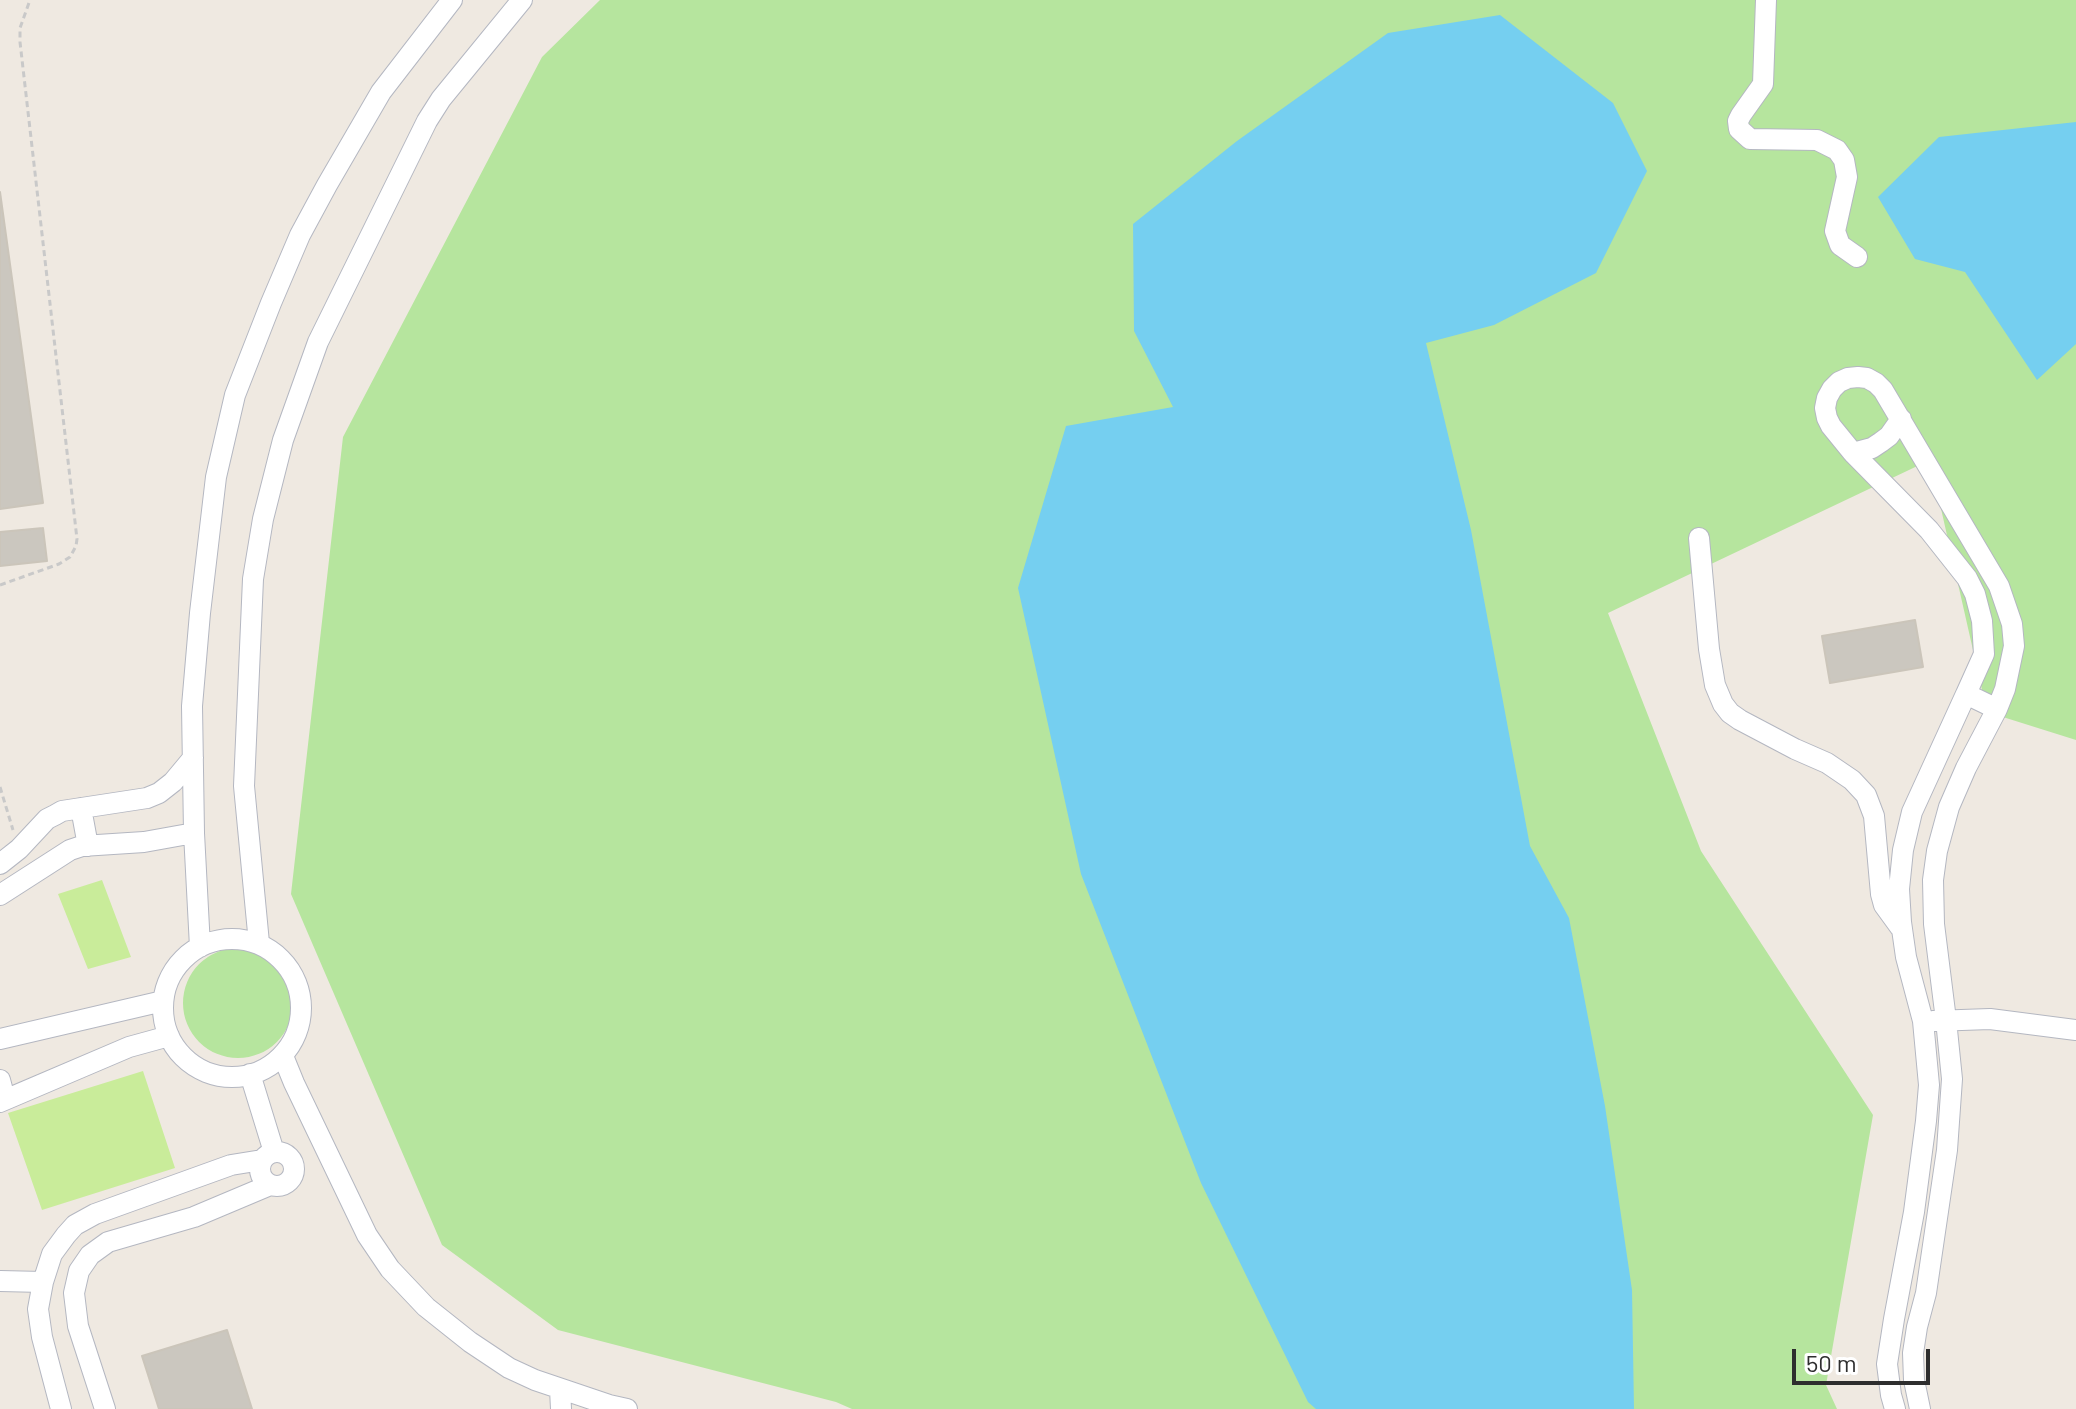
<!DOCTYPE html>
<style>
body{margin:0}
#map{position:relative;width:2076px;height:1409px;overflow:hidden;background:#efe9e1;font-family:Barlow,sans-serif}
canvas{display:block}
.scale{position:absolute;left:1792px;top:1349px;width:138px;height:36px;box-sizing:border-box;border:4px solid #2e2e2e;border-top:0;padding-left:10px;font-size:24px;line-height:28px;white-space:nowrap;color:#2e2e2e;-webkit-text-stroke:6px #fff;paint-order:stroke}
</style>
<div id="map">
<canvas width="2076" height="1409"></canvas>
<div class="scale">50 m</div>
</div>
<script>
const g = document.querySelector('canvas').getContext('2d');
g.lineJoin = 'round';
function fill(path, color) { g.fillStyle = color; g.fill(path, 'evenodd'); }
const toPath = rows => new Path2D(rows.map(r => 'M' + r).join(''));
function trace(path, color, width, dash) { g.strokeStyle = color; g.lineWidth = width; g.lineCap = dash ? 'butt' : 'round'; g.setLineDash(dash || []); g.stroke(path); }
const green = toPath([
 [600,0,2076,0,2076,740,1987,712,1930,460,1608,613,1701,851,1873,1115,1826,1385,1837,1409,852,1409,836,1402,558,1330,442,1245,291,894,343,437,542,57],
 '183 1003a55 55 0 1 1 110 0a55 55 0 1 1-110 0Z'
]);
const pitch = toPath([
 [102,880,131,957,88,969,58,894],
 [143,1071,175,1168,42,1210,8,1113]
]);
const water = toPath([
 [1500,15,1613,103,1647,171,1596,273,1494,325,1426,343,1471,530,1530,846,1569,918,1605,1106,1632,1290,1634,1409,1316,1409,1308,1402,1201,1183,1081,874,1018,588,1066,426,1173,407,1134,331,1133,224,1237,141,1388,33],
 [2076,122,2076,344,2037,380,1965,272,1915,259,1878,197,1939,137]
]);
const building = toPath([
 [0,192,43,503,0,509,0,192],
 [43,528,47,561,0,566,0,532,43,528],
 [1915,620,1923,667,1830,683,1822,636,1915,620],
 [227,1330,252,1409,159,1409,142,1356,227,1330]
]);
const path = toPath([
 [0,585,59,564,70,557,76,546,77,539,20,42,20,28,30,0],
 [0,787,13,830]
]);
const minor = toPath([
 [1766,0,1763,84,1741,115,1738,121,1739,129,1750,139,1817,140,1837,150,1844,160,1847,177,1835,231,1840,245,1857,257],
 [1853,453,1872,448,1881,442,1889,436,1901,419],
 [1699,538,1709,649,1715,685,1723,704,1730,713,1740,720,1795,749,1827,763,1852,780,1866,795,1874,816,1881,894,1884,905,1900,927],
 [1966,694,1984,654,1982,621,1975,594,1967,578,1929,530,1853,453,1831,426,1827,418,1825,408,1827,398,1832,389,1839,382,1848,378,1858,377,1867,378,1876,383,1883,390,1999,586,2012,624,2014,646,2005,689,1997,709],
 [81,808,88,846],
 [0,864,19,849,47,819,55,815,62,811,147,798,159,793,173,782,193,758],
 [0,895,70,850,82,846,144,842,194,833],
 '163 1008a69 69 0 1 1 138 0a69 69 0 1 1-138 0Z',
 [259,943,244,786,253,579,263,519,283,440,318,342,427,121,441,99,522,0],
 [200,947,194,833,192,706,200,613,216,477,235,395,271,303,300,235,327,185,381,92,452,0],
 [1933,1021,1990,1019,2076,1030],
 [0,1039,163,1001],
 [283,1056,294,1083,367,1235,390,1269,426,1307,470,1342,509,1368,535,1380,609,1405,627,1409],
 [250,1074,274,1152],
 [0,1080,5,1099],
 [0,1102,129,1047,169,1036],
 '260 1169a17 17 0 1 1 34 0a17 17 0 1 1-34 0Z',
 [0,1281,43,1282],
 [560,1389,561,1409],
 [61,1409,42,1337,38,1309,43,1282,52,1254,66,1235,75,1225,95,1214,231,1165,262,1160],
 [105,1409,78,1326,74,1293,79,1271,90,1255,108,1242,194,1217,270,1185],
 [1895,1409,1891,1395,1887,1364,1894,1319,1914,1212,1926,1121,1929,1085,1923,1021,1906,957,1901,922,1899,889,1903,850,1912,812,1966,694,1997,709,1966,768,1949,807,1937,851,1933,880,1934,924,1946,1020,1952,1079,1947,1150,1926,1293,1917,1327,1913,1353,1914,1380,1920,1409]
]);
fill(green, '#b6e59e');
fill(pitch, '#c9ec9a');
fill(water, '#75cff0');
fill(building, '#cbc7bf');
trace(building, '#cbc5ba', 2);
trace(minor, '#b4b7c1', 22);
trace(path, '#c9c9c9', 3, [6, 4]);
trace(minor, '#fff', 20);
</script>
